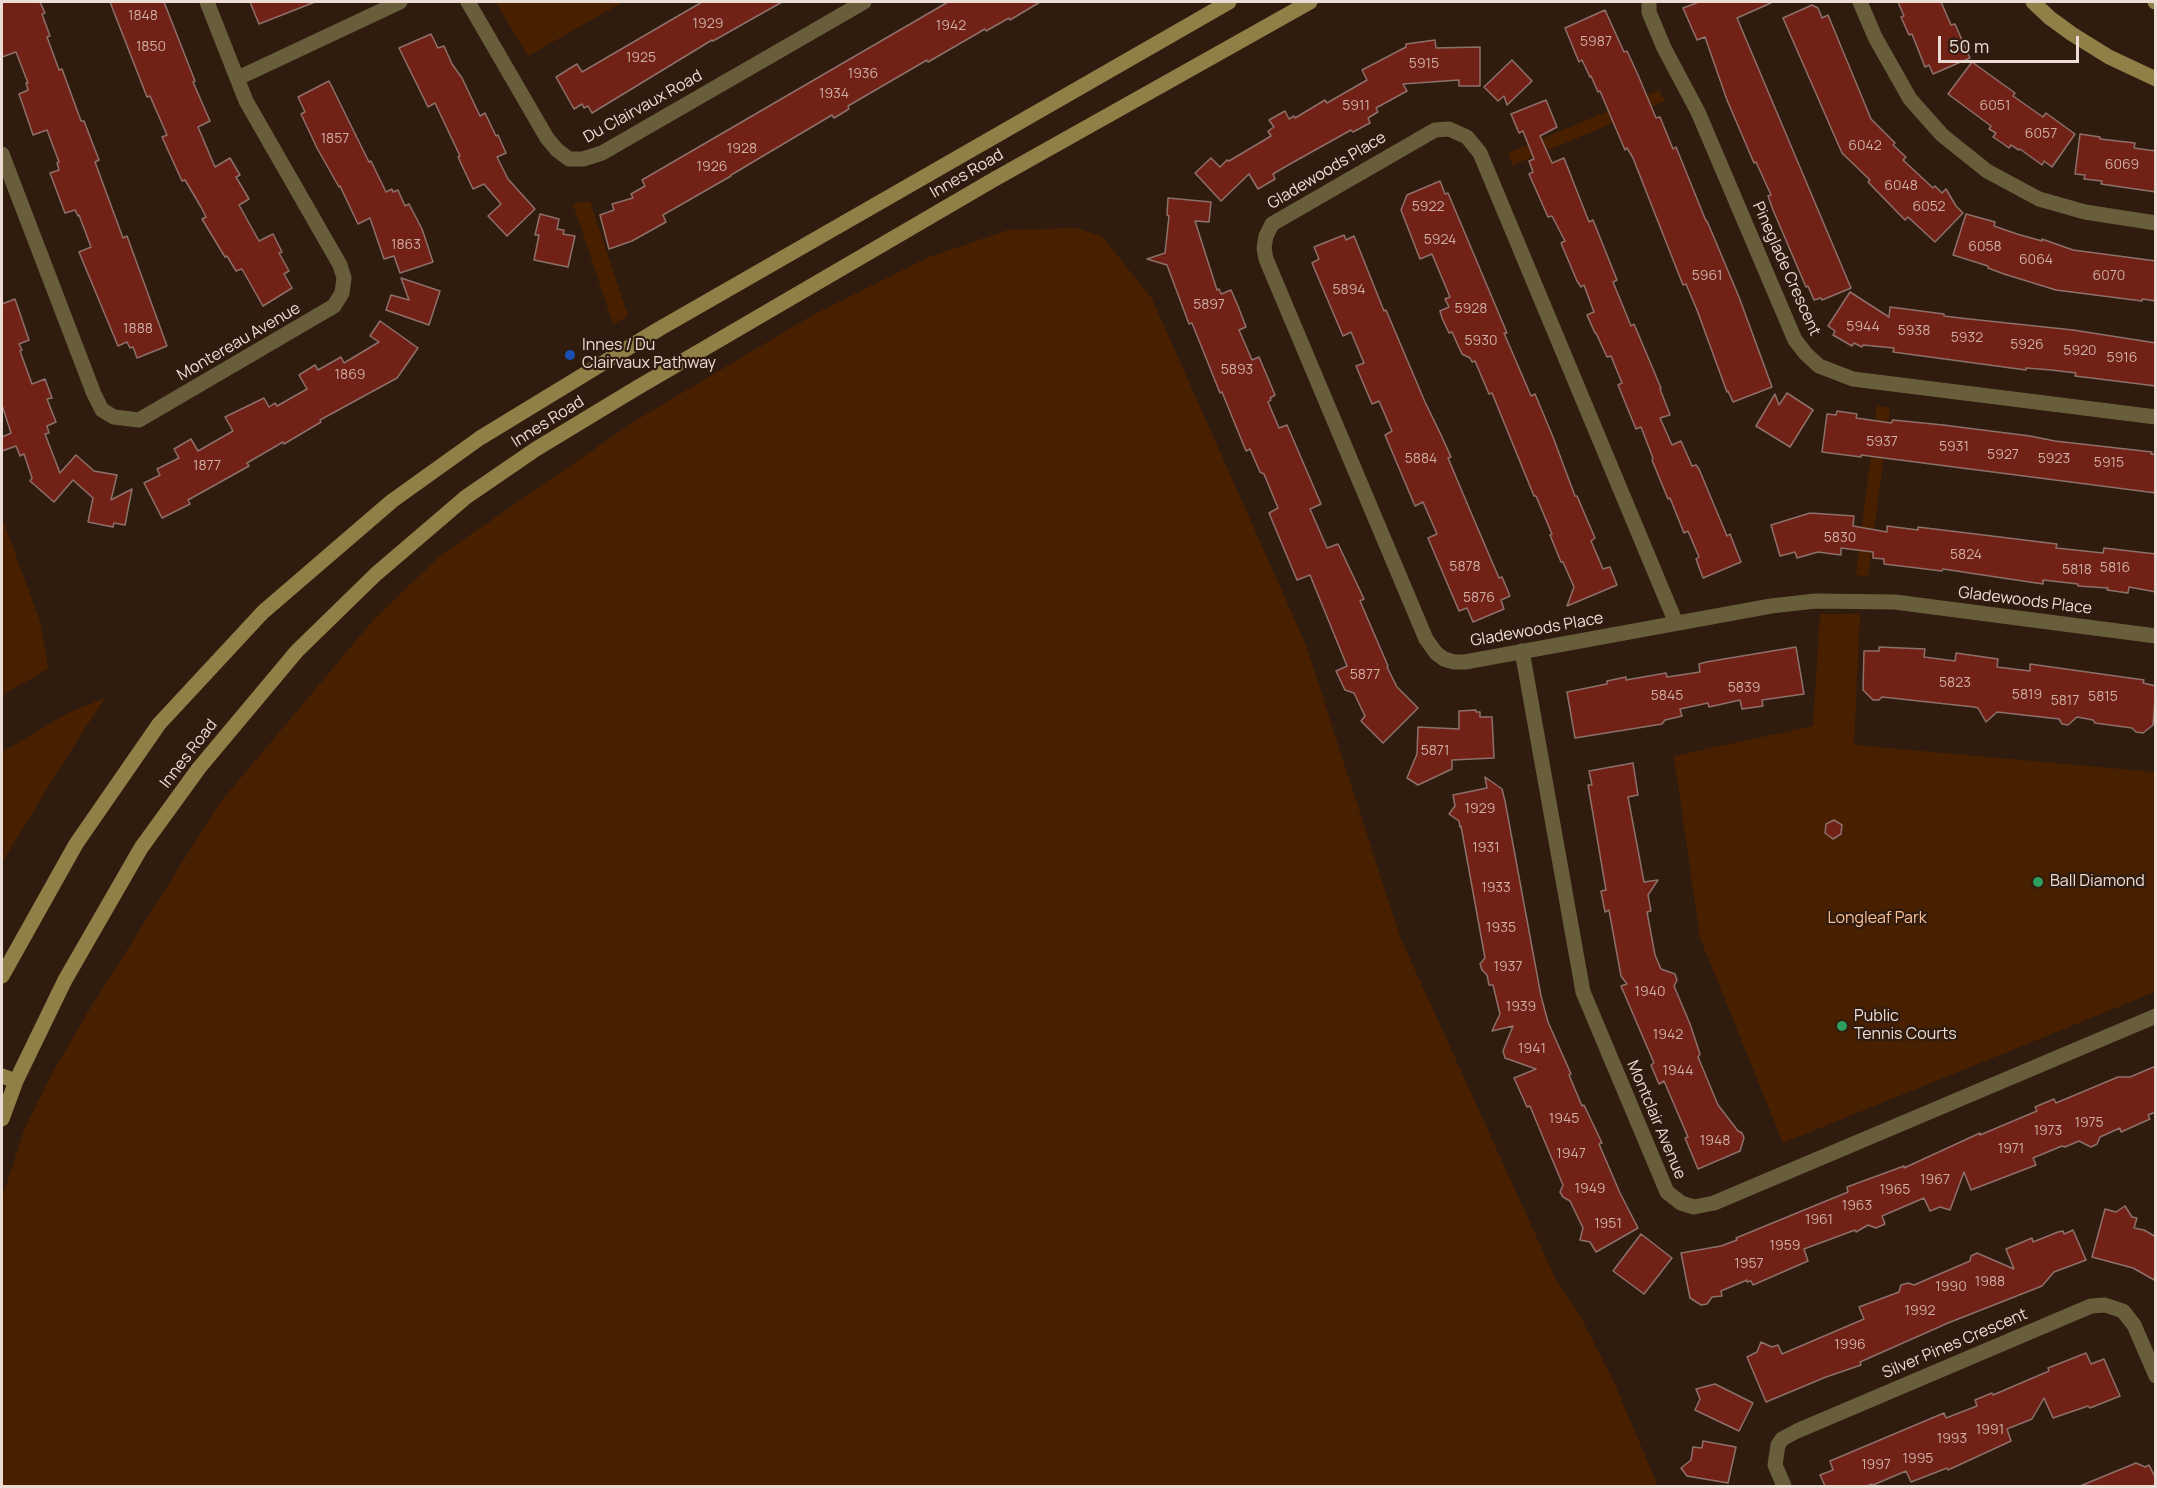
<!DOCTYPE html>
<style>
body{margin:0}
#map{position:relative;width:2157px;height:1488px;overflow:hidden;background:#301c0f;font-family:Manrope,sans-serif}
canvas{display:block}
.frame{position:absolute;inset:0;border:3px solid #ebddd5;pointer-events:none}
.scale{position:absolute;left:1938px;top:36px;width:141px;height:27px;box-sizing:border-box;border:3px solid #ebddd5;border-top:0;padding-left:8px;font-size:18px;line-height:21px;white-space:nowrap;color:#ebddd5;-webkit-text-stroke:4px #301c0f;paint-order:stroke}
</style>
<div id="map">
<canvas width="2157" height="1488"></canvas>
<div class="frame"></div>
<div class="scale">50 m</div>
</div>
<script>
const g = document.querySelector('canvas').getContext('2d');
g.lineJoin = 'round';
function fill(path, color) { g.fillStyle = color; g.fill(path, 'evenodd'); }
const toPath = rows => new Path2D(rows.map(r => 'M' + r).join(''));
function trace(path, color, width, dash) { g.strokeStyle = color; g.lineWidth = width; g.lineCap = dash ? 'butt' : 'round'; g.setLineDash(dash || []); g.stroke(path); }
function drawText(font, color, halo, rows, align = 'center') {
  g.font = font + ' Manrope,sans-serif'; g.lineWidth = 4.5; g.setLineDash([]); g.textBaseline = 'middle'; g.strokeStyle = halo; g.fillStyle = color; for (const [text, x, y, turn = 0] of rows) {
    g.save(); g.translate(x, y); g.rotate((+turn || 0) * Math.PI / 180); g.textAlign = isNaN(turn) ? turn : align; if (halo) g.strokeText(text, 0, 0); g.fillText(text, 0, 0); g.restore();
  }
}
const green = toPath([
 [496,2,623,2,528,56],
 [1659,90,1665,101,1513,165,1508,153],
 [590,201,628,316,613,324,573,204],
 [1076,228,1102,236,1152,299,1306,645,1400,937,1557,1282,1580,1316,1613,1380,1658,1486,2,1486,2,1198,24,1130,53,1072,86,1015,219,804,374,619,441,555,635,421,811,316,929,257,1008,230],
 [1877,406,1890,408,1868,576,1856,575],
 [2,518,40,621,48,669,2,695],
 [1820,614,1860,614,1854,745,2155,772,2155,992,1783,1143,1700,938,1674,756,1813,726],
 [105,698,78,739,2,862,2,752,68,713]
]);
const building = toPath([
 [2,2,40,2,45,13,42,14,50,36,47,37,59,70,62,69,81,121,84,121,99,160,95,162,123,238,127,236,167,346,137,358,133,347,130,348,127,342,118,346,79,252,91,247,79,215,78,216,75,210,65,213,50,173,59,170,57,163,59,162,47,130,33,135,27,117,19,94,28,90,26,83,28,83,16,52,2,57,2,2],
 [110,2,164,2,195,81,193,82,210,121,198,127,215,167,230,158,240,175,236,177,249,199,239,205,259,241,273,234,282,252,279,253,289,271,284,274,292,288,263,306,242,269,236,271,227,256,225,257,202,219,206,217,201,207,185,180,182,181,162,137,167,135,150,96,147,97,110,2],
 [250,2,315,2,259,24,250,2],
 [702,2,782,2,713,41,712,40,592,113,588,106,584,108,582,104,574,109,556,77,577,64,582,72,702,2],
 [948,2,1040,2,1010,20,1009,18,986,31,985,29,928,62,927,60,848,106,849,109,834,118,832,115,731,175,731,176,663,215,666,222,632,241,609,249,600,215,614,210,612,204,633,198,631,194,645,186,642,180,948,2],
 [1699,2,1773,2,1737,18,1851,288,1822,300,1821,298,1814,300,1808,286,1806,287,1773,210,1768,196,1771,195,1756,162,1754,163,1727,100,1705,37,1697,40,1683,8,1699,2],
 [1898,2,1941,2,1951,25,1955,24,1970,58,1933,74,1929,65,1925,67,1912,34,1909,35,1901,17,1904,16,1898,2],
 [1812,5,1818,8,1822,18,1828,15,1871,119,1895,143,1893,145,1906,157,1903,160,1933,188,1935,186,1942,193,1946,189,1956,206,1963,213,1935,242,1908,217,1905,220,1868,182,1870,180,1842,153,1783,18,1812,5],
 [1605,10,1624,52,1627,51,1638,75,1656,118,1660,117,1673,149,1676,147,1706,221,1707,221,1739,297,1772,387,1733,402,1728,391,1727,392,1697,310,1686,284,1683,285,1633,158,1627,148,1625,150,1600,91,1598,92,1591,76,1590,77,1582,60,1579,62,1565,28,1605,10],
 [431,34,438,48,444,46,452,64,462,78,480,116,485,113,496,136,498,135,506,153,497,157,508,179,535,209,507,236,488,216,501,204,484,184,473,189,458,157,460,156,435,103,428,107,399,48,431,34],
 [1435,40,1436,48,1480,47,1480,86,1459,86,1459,80,1403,84,1407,91,1376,108,1378,112,1368,118,1370,123,1353,132,1351,130,1290,164,1273,174,1275,179,1258,189,1249,174,1221,201,1195,173,1211,158,1220,167,1227,160,1229,161,1271,136,1268,131,1274,127,1269,120,1285,111,1289,119,1294,116,1295,118,1325,100,1327,103,1367,80,1362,70,1406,47,1406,44,1435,40],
 [1512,60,1532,81,1507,105,1504,96,1498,101,1484,87,1512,60],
 [1972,62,2015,93,2013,96,2043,117,2046,113,2075,134,2052,167,2044,161,2042,165,2020,149,2019,150,2011,145,2009,148,2002,143,1993,137,1996,133,1989,129,1991,126,1948,94,1972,62],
 [329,81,369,162,371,161,386,192,392,189,393,192,398,190,405,206,409,204,422,229,433,262,400,273,394,256,384,259,370,218,358,224,340,186,339,187,317,148,301,114,305,112,298,97,329,81],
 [1546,100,1557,127,1540,136,1552,163,1564,158,1589,222,1593,220,1617,280,1613,282,1631,326,1634,324,1661,388,1660,389,1670,415,1660,418,1672,445,1681,441,1692,466,1696,465,1699,469,1727,536,1730,534,1739,557,1741,562,1703,578,1696,559,1699,557,1688,531,1684,533,1670,498,1668,499,1652,460,1653,458,1641,427,1636,429,1618,385,1622,383,1611,356,1607,357,1596,333,1595,333,1587,315,1594,312,1584,285,1581,287,1577,281,1561,243,1565,241,1552,216,1548,217,1529,174,1533,172,1529,161,1534,159,1523,131,1519,133,1511,114,1546,100],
 [2080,134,2100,137,2100,139,2135,143,2134,148,2156,151,2156,192,2101,184,2102,181,2084,179,2085,175,2075,174,2080,134],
 [1440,181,1445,194,1448,193,1507,333,1504,333,1531,396,1535,394,1553,437,1575,496,1577,496,1595,538,1591,541,1603,569,1610,567,1617,585,1567,606,1574,587,1563,562,1561,562,1550,535,1552,534,1536,496,1534,496,1492,393,1489,394,1475,361,1472,362,1470,358,1462,354,1452,332,1449,333,1442,318,1440,311,1449,307,1445,299,1450,297,1432,254,1420,259,1401,210,1407,195,1440,181],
 [1168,198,1211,202,1209,222,1195,221,1217,290,1219,289,1221,294,1231,290,1238,306,1246,327,1239,330,1252,360,1259,357,1275,395,1270,398,1271,400,1268,402,1279,428,1287,425,1321,504,1310,509,1327,548,1338,544,1364,599,1360,601,1388,666,1387,667,1397,687,1418,708,1383,743,1361,721,1365,716,1354,693,1345,690,1336,671,1347,666,1310,575,1297,580,1269,513,1278,508,1264,474,1260,472,1250,449,1246,451,1222,392,1220,393,1192,323,1189,324,1167,265,1147,259,1165,253,1169,216,1167,215,1168,198],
 [540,214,559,219,557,229,564,230,563,234,575,236,568,267,534,260,539,235,535,235,540,214],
 [1966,214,1995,222,1994,226,2017,234,2042,241,2042,239,2073,250,2156,261,2156,301,2142,299,2142,301,2056,290,2004,274,1988,268,1988,266,1953,255,1966,214],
 [1344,235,1346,240,1354,236,1384,311,1386,310,1425,402,1442,437,1451,457,1448,458,1472,515,1499,578,1502,577,1510,596,1501,600,1504,609,1473,622,1467,608,1459,611,1428,538,1437,534,1423,502,1415,506,1385,435,1392,431,1379,401,1372,404,1356,366,1364,363,1351,332,1343,336,1312,263,1319,259,1314,247,1344,235],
 [401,278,440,291,429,325,386,310,391,295,409,300,401,278],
 [1850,292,1889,317,1890,307,1944,314,1944,316,1960,318,2073,330,2156,343,2156,386,2075,376,2076,373,2051,370,2026,368,2026,370,1893,352,1894,348,1863,345,1862,347,1854,343,1852,346,1833,335,1835,331,1828,326,1850,292],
 [15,299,29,340,19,344,22,350,20,351,32,384,45,379,52,398,47,399,56,422,47,426,49,433,45,434,60,473,76,455,94,471,117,475,111,500,132,489,125,525,114,523,113,527,88,522,93,498,73,480,54,502,30,481,32,478,24,454,20,456,16,446,2,451,2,437,11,433,2,405,2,304,15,299],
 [380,321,418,348,397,378,320,420,321,422,284,444,283,442,247,463,249,466,188,500,190,504,162,518,144,483,160,475,157,469,179,458,174,449,191,439,198,451,233,431,225,417,264,398,269,407,275,403,277,406,307,389,299,375,315,365,318,370,341,357,344,363,379,342,370,336,380,321],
 [1787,393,1813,410,1790,447,1756,426,1775,394,1779,405,1787,393],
 [1837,411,1857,414,1856,418,1891,423,1893,420,1943,425,2030,436,2055,441,2152,452,2151,454,2156,455,2156,493,1861,455,1861,457,1822,452,1827,414,1836,415,1837,411],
 [1810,513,1854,516,1853,526,1887,532,1887,526,1918,530,1918,527,2057,544,2056,548,2103,553,2104,548,2156,554,2156,592,2129,587,2128,593,2107,590,2108,588,2078,586,2078,584,2043,580,2043,584,1943,569,1942,571,1884,564,1884,559,1873,558,1873,552,1841,548,1841,555,1818,552,1797,558,1795,552,1780,556,1771,525,1810,513],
 [1796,647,1804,694,1762,700,1763,706,1742,709,1740,700,1709,707,1708,703,1680,709,1682,716,1665,720,1662,724,1575,738,1567,692,1607,684,1607,681,1626,677,1626,680,1666,673,1667,677,1700,672,1699,664,1706,662,1796,647],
 [1879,647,1925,649,1924,657,1955,661,1956,653,1998,659,1997,667,2030,671,2030,664,2144,680,2143,683,2156,686,2153,725,2143,733,2136,732,2132,728,2095,723,2093,720,2077,717,2068,725,2062,724,2059,719,1997,712,1986,722,1978,708,1974,707,1882,697,1879,700,1873,700,1863,690,1864,651,1879,651,1879,647],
 [1476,710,1476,712,1480,712,1480,717,1492,717,1494,758,1452,760,1452,769,1418,785,1407,778,1417,754,1418,727,1459,729,1459,711,1476,710],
 [1633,763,1638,795,1628,797,1644,882,1658,880,1648,895,1651,911,1647,912,1655,955,1661,969,1675,974,1677,980,1674,986,1690,1024,1700,1054,1698,1057,1718,1105,1738,1131,1742,1133,1744,1138,1740,1151,1698,1169,1685,1138,1688,1137,1664,1081,1659,1084,1651,1065,1654,1063,1621,986,1627,984,1621,976,1609,910,1605,912,1601,891,1606,890,1588,785,1592,785,1589,771,1633,763],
 [1485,777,1502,789,1505,801,1541,996,1548,1022,1571,1074,1569,1075,1582,1106,1584,1105,1602,1143,1599,1144,1620,1193,1638,1228,1596,1252,1590,1242,1580,1240,1583,1228,1570,1201,1563,1197,1560,1192,1563,1185,1547,1147,1530,1106,1527,1107,1514,1078,1536,1069,1505,1058,1503,1051,1513,1026,1492,1031,1500,1014,1493,985,1489,985,1487,975,1482,970,1480,964,1485,958,1461,826,1460,827,1459,821,1449,814,1455,806,1453,795,1487,788,1485,777],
 [1834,820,1842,825,1841,834,1833,839,1825,833,1826,824,1834,820],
 [2156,1066,2156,1112,2148,1115,2150,1119,2121,1132,2120,1128,2100,1137,2097,1144,2091,1147,2079,1141,2065,1147,2062,1146,2033,1158,2036,1165,1971,1190,1964,1172,1950,1210,1940,1207,1930,1211,1924,1198,1882,1216,1885,1224,1876,1228,1868,1225,1856,1232,1855,1230,1804,1249,1808,1261,1753,1285,1751,1281,1747,1282,1747,1280,1721,1291,1722,1296,1712,1297,1707,1304,1701,1305,1690,1298,1681,1253,1721,1246,1737,1240,1736,1238,1848,1192,1847,1187,1904,1166,1904,1168,1980,1133,1980,1135,2037,1111,2035,1107,2054,1099,2056,1103,2118,1077,2130,1077,2156,1066],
 [2125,1206,2132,1217,2137,1218,2134,1228,2144,1230,2156,1237,2156,1281,2133,1268,2092,1257,2105,1209,2116,1212,2125,1206],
 [2073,1230,2086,1260,2054,1272,2042,1286,1948,1323,1860,1362,1861,1365,1826,1377,1766,1402,1747,1357,1757,1352,1761,1342,1772,1347,1778,1345,1782,1354,1864,1319,1859,1307,1899,1292,1901,1285,1908,1283,1914,1285,1970,1261,1971,1256,1977,1253,2014,1269,2006,1249,2032,1238,2033,1242,2058,1232,2063,1231,2064,1234,2073,1230],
 [1641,1234,1672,1258,1644,1294,1613,1271,1641,1234],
 [2086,1353,2091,1364,2104,1359,2120,1396,2090,1408,2088,1406,2053,1418,2044,1398,2032,1419,2007,1429,2011,1441,1948,1470,1947,1468,1911,1482,1906,1471,1873,1485,1872,1484,1866,1486,1825,1486,1820,1475,1833,1470,1830,1461,1944,1413,1946,1418,1977,1406,1975,1400,1992,1393,1993,1395,2049,1371,2048,1368,2086,1353],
 [1715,1384,1753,1403,1739,1431,1695,1410,1700,1399,1696,1389,1715,1384],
 [1703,1441,1736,1447,1728,1483,1687,1476,1681,1468,1691,1460,1693,1447,1702,1448,1703,1441],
 [2136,1463,2145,1467,2149,1465,2156,1479,2156,1486,2080,1486,2136,1463]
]);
const street = toPath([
 [468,2,547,138,557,150,569,159,583,159,602,153,864,2],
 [1649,2,1649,12,1664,48,1698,112,1795,340,1806,354,1819,366,1853,379,2156,417],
 [1860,2,1875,37,1910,99,1942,135,1987,171,2039,199,2085,212,2156,223],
 [238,78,400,2],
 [2,154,94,394,102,410,114,417,139,420,334,306,342,293,344,278,340,265,246,101,207,2],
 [1676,623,1480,153,1467,137,1449,129,1435,130,1272,224,1266,236,1264,248,1266,259,1426,639,1436,653,1444,659,1454,662,1465,662,1771,606,1815,601,1895,602,2156,636],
 [1522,651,1583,992,1667,1192,1681,1203,1694,1207,1714,1203,2156,1016],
 [1784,1486,1775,1465,1778,1445,1782,1439,1797,1431,2091,1306,2105,1305,2123,1311,2134,1325,2156,1376]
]);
const secondary = toPath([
 [2033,2,2050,18,2072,34,2109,57,2156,79],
 [2155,2,2156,2],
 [2,976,76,844,159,724,263,612,392,501,480,438,659,329,1229,2],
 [2,1076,16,1081],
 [2,1119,16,1081,65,980,141,848,199,768,297,651,376,574,466,497,536,449,635,389,993,180,1310,2]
]);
const markers = [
 [570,355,6,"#1a4fb4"],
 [2038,882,6,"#2e9e5b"],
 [1842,1026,6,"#2e9e5b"]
];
const numberNames = [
 ["1848",143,16],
 ["1929",708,24],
 ["1942",951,26],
 ["5987",1596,42],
 ["1850",151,47],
 ["1925",641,58],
 ["5915",1424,64],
 ["1936",863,74],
 ["1934",834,94],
 ["5911",1356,106],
 ["6051",1995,106],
 ["6057",2041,134],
 ["1857",335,139],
 ["6042",1865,146],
 ["1928",742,149],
 ["6069",2122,165],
 ["1926",712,167],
 ["6048",1901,186],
 ["5922",1428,207],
 ["6052",1929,207],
 ["5924",1440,240],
 ["1863",406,245],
 ["6058",1985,247],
 ["6064",2036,260],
 ["5961",1707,276],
 ["6070",2109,276],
 ["5894",1349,290],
 ["5897",1209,305],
 ["5928",1471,309],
 ["5944",1863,327],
 ["1888",138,329],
 ["5938",1914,331],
 ["5932",1967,338],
 ["5930",1481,341],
 ["5926",2027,345],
 ["5920",2080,351],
 ["5916",2122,358],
 ["5893",1237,370],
 ["1869",350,375],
 ["5937",1882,442],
 ["5931",1954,447],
 ["5927",2003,455],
 ["5884",1421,459],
 ["5923",2054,459],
 ["5915",2109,463],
 ["1877",207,466],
 ["5830",1840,538],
 ["5824",1966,555],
 ["5878",1465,567],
 ["5816",2115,568],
 ["5818",2077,570],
 ["5876",1479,598],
 ["5877",1365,675],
 ["5823",1955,683],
 ["5839",1744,688],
 ["5819",2027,695],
 ["5845",1667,696],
 ["5815",2103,697],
 ["5817",2065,701],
 ["5871",1435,751],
 ["1929",1480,809],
 ["1931",1486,848],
 ["1933",1496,888],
 ["1935",1501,928],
 ["1937",1508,967],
 ["1940",1650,992],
 ["1939",1521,1007],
 ["1942",1668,1035],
 ["1941",1532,1049],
 ["1944",1678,1071],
 ["1945",1564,1119],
 ["1975",2089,1123],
 ["1973",2048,1131],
 ["1948",1715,1141],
 ["1971",2011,1149],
 ["1947",1571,1154],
 ["1967",1935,1180],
 ["1949",1590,1189],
 ["1965",1895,1190],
 ["1963",1857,1206],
 ["1961",1819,1220],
 ["1951",1608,1224],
 ["1959",1785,1246],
 ["1957",1749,1264],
 ["1988",1990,1282],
 ["1990",1951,1287],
 ["1992",1920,1311],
 ["1996",1850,1345],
 ["1991",1990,1430],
 ["1993",1952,1439],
 ["1995",1918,1459],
 ["1997",1876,1465]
];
const streetNames = [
 ["Du Clairvaux Road",643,107,-29],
 ["Gladewoods Place",1327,171,-31],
 ["Innes Road",967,174,-30],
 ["Pineglade Crescent",1786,269,66],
 ["Montereau Avenue",239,342,-30],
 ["Innes Road",548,422,-32],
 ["Gladewoods Place",2025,601,7],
 ["Gladewoods Place",1537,630,-10],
 ["Innes Road",189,754,-52],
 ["Montclair Avenue",1656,1120,67],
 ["Silver Pines Crescent",1955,1344,-23]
];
const poiNames = [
 ["Innes / Du",582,346],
 ["Clairvaux Pathway",582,364],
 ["Ball Diamond",2050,882],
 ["Public",1854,1017],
 ["Tennis Courts",1854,1035]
];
const parkNames = [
 ["Longleaf Park",1877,919]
];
fill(green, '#482000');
fill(building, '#722116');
trace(building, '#8e706b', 1.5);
trace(street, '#685e3c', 15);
trace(secondary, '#908047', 15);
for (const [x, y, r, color] of markers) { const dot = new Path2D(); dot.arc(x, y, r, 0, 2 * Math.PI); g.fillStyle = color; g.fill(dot); trace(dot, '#301c0f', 2); }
drawText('14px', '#cdaea5', null, numberNames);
drawText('16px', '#ebddd5', '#301c0f', streetNames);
drawText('16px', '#ebddd5', '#301c0f', poiNames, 'left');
drawText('16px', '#fcc098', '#301c0f', parkNames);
</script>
